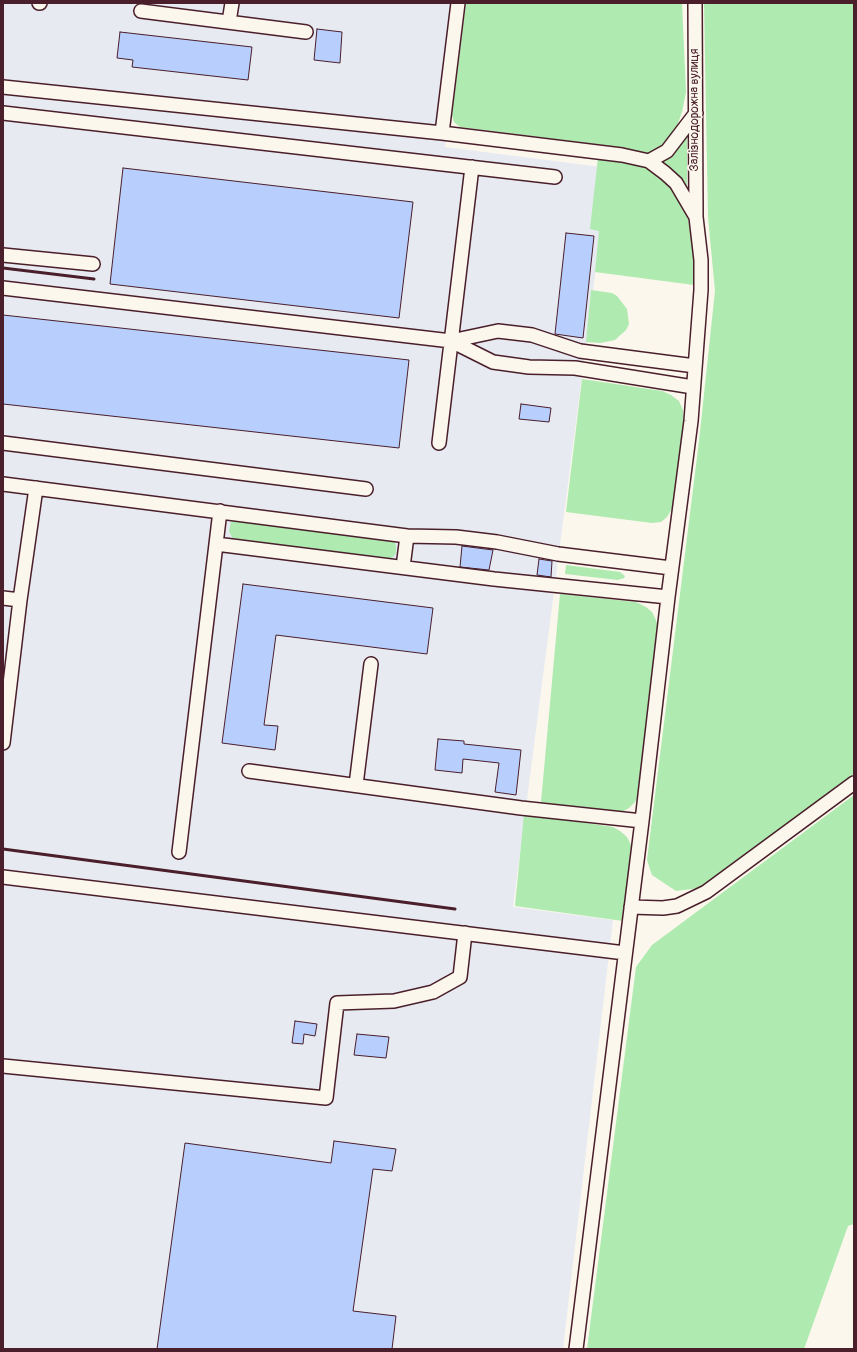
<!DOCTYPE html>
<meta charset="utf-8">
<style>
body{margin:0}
#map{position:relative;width:857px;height:1352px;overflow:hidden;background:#fbf7ec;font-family:Pangolin,sans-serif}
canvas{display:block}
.frame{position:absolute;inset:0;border:4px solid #4a1f2b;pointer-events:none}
</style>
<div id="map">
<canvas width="857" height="1352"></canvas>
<div class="frame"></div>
</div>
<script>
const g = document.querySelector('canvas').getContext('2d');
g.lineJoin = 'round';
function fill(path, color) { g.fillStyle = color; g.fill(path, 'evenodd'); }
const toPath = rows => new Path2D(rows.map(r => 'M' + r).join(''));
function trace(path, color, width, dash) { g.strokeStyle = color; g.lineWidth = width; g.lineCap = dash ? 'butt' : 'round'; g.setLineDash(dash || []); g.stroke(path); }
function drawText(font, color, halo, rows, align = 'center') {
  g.font = font + ' Pangolin,sans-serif'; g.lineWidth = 3.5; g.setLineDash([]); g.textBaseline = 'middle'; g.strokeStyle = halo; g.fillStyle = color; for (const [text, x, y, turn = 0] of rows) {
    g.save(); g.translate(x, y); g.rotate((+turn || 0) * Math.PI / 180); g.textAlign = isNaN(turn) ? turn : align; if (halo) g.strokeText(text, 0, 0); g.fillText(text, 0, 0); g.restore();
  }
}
const built = toPath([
 [3,3,466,3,445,147,609,168,513,907,613,920,563,1349,3,1349]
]);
const green = toPath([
 [466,3,682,3,686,92,682,112,675,132,661,149,653,153,644,154,611,146,460,127,454,122,452,115],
 [704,3,854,3,854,774,700,888,676,891,652,875,647,860,699,441,715,291,708,217],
 [687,135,687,193,660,162],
 [598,157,636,164,649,168,668,184,683,207,688,219,693,247,694,285,595,272,599,231,590,229],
 [591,290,612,293,617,296,627,309,629,324,626,330,615,340,600,343,586,342],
 [582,379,662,391,671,395,679,401,683,410,684,420,675,504,667,517,661,522,652,523,566,512],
 [235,519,391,540,395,543,396,547,396,553,393,557,389,559,233,539,229,531,231,522],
 [566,565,620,572,625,576,624,578,618,580,565,574],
 [560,594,636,602,646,607,652,612,656,620,659,630,639,794,635,802,629,808,622,812,613,812,541,802],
 [854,795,854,1224,848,1226,804,1349,587,1349,636,967,652,945],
 [524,814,613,827,620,831,627,837,631,845,631,854,623,921,515,906]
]);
const building = toPath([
 [317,29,342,32,340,63,314,60,317,29],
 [120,32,252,47,248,80,132,67,133,60,117,58,120,32],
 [123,168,413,202,399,318,110,284,123,168],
 [566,233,594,236,583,338,555,334,566,233],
 [3,315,409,360,399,448,3,404,3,315],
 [521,404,551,408,549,422,519,419,521,404],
 [462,546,493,550,489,570,460,567,462,546],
 [539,559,552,561,551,577,537,575,539,559],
 [243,584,433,608,427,654,276,635,264,725,278,726,275,750,222,743,243,584],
 [438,739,464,741,464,744,521,750,516,795,495,792,499,763,463,759,462,773,435,770,438,739],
 [295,1021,317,1024,315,1036,304,1034,303,1044,292,1043,295,1021],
 [357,1034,389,1037,386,1058,354,1055,357,1034],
 [334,1141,396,1149,392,1171,373,1169,353,1311,396,1316,392,1349,157,1349,185,1143,331,1163,334,1141]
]);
const minor = toPath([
 [39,3,40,3],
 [695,3,696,215],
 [141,11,306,32],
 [229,22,232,3],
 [3,87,442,133,622,155,649,161,665,173,676,183,696,217,701,260,701,290,691,421,668,597,642,821,576,1349],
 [3,113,555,177],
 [442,133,458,3],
 [649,161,667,151,696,113],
 [3,255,93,264],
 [3,288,451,341,498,331,532,335,580,351,695,366],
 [451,341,493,362,529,367,575,368,693,387],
 [3,443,366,489],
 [439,443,472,167],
 [3,484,407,536,456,537,497,542,558,554,671,568],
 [216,544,494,579,668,597],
 [403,567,407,536],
 [3,598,20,600],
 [3,743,20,600,36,488],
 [249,771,521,808,642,821],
 [356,785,371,664],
 [179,852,220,511],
 [3,877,625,953],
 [631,907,663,908,677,906,706,892,854,783],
 [3,1066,326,1098,337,1003,394,1001,433,992,460,977,465,933]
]);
const rail = toPath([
 [3,268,94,279],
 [3,849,455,909]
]);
const streetNames = [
 ["Залізнодорожна вулиця",695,110,-90]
];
fill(built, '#e7ebf1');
fill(green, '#afeab0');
fill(building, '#b8cefd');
trace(building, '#4a1f2b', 1);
trace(minor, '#4a1f2b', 16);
trace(minor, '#fbf7ec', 13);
trace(rail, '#4a1f2b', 3);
drawText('12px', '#4a1f2b', '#fbf7ec', streetNames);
</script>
